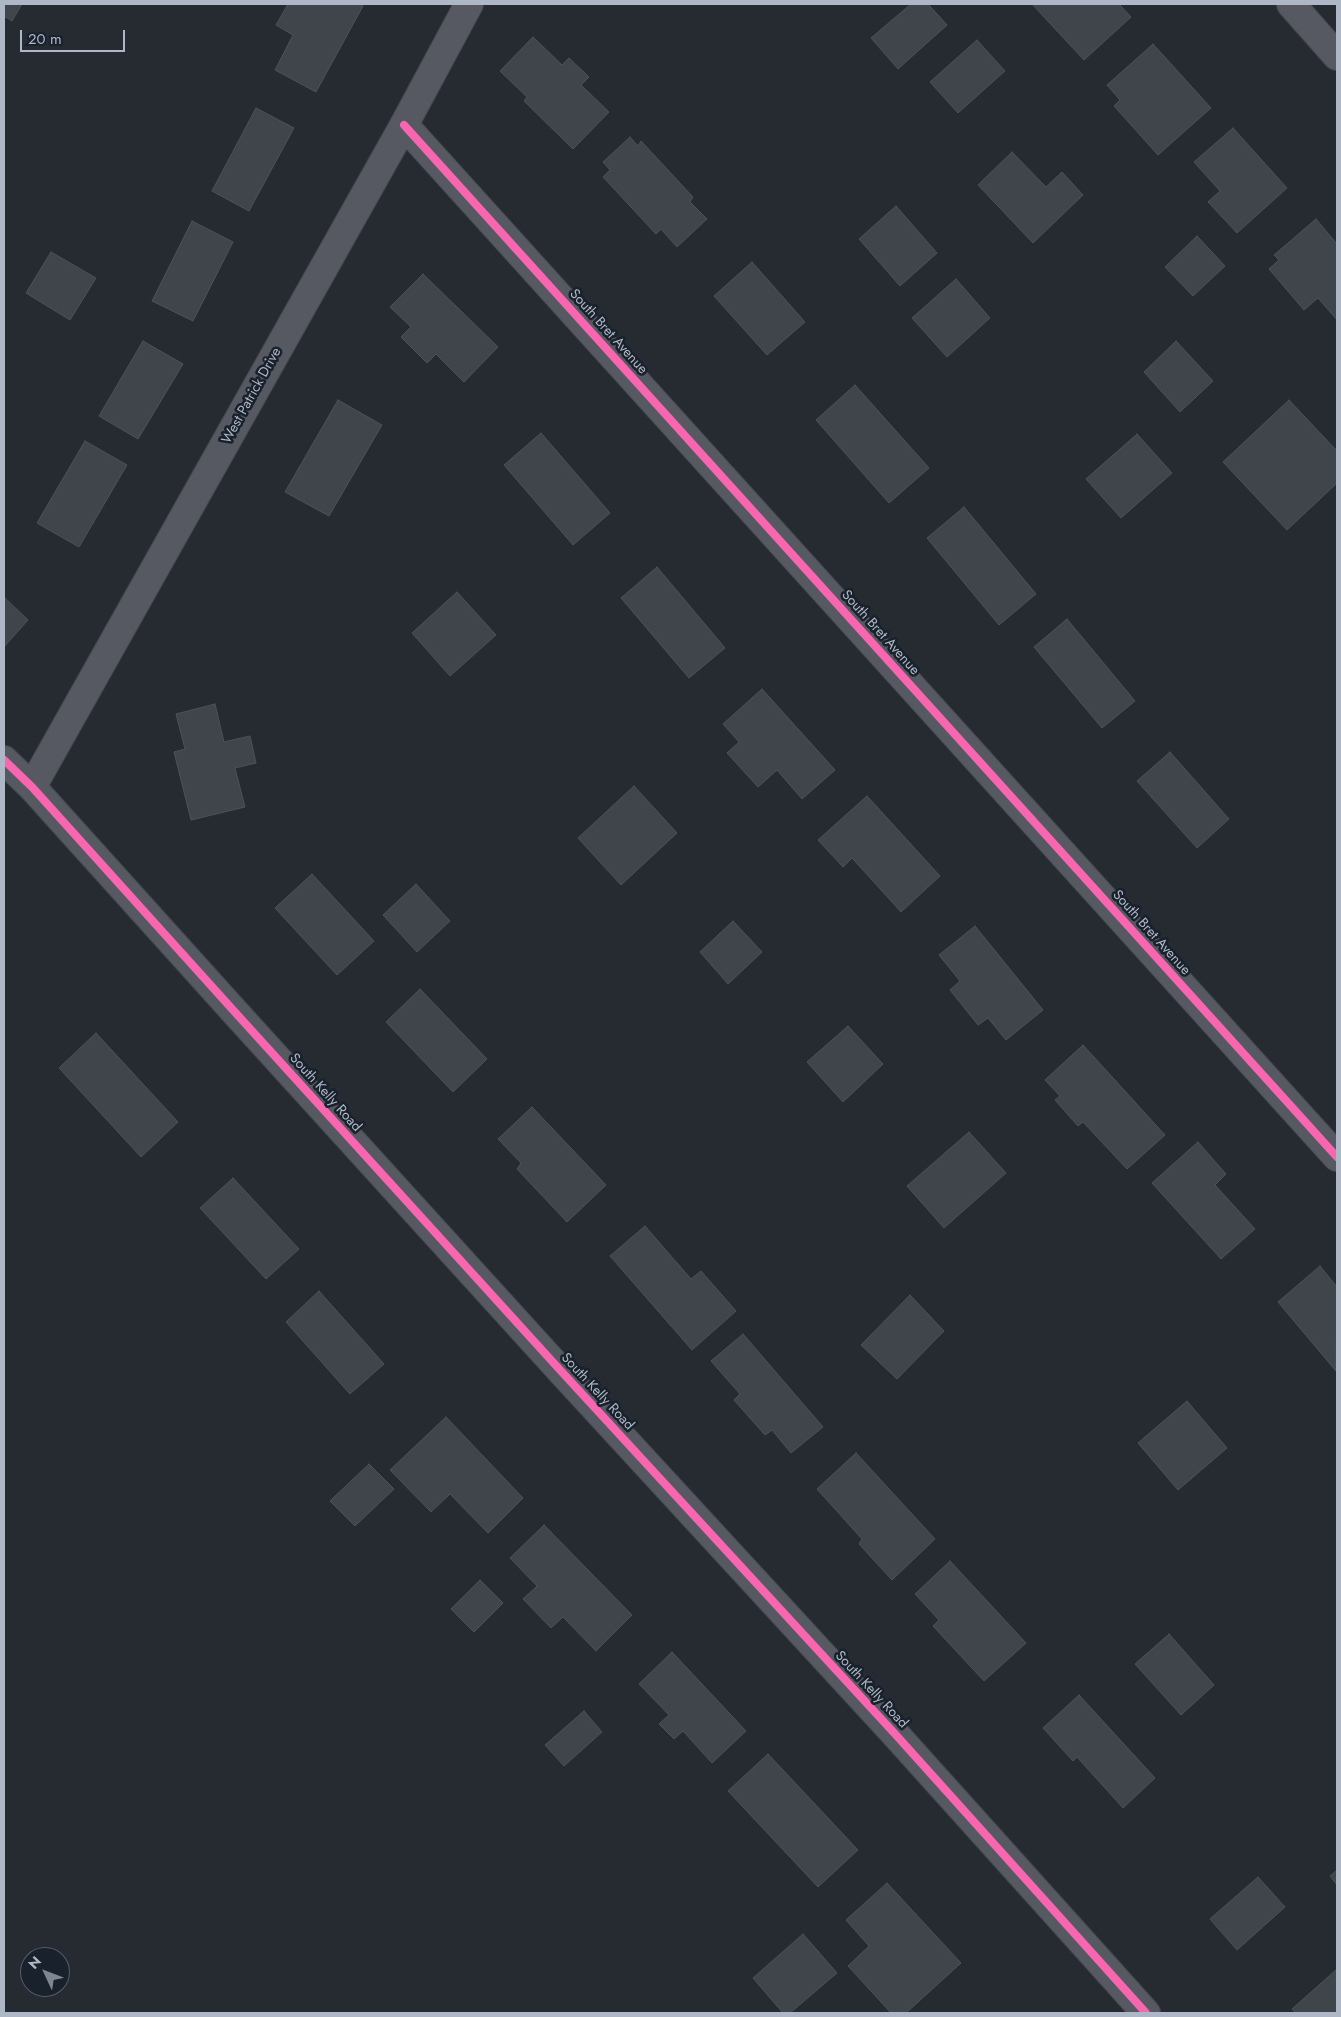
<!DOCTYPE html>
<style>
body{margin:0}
#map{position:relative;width:1341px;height:2017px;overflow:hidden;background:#262b32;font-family:Jost,sans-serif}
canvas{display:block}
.frame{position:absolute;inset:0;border:5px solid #aeb7c5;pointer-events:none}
.north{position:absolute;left:20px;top:1947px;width:50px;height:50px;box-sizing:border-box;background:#19212d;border:1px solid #555d6a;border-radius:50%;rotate:313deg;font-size:14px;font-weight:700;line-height:20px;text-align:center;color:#aeb7c5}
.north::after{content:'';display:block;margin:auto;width:18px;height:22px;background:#7e8692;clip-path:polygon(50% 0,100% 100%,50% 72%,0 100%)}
.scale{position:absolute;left:20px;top:30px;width:105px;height:22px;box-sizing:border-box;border:2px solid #aeb7c5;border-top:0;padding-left:6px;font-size:15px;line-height:18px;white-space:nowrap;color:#aeb7c5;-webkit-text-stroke:4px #19212d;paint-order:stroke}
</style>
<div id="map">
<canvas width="1341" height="2017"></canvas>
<div class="frame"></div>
<div class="north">N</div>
<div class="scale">20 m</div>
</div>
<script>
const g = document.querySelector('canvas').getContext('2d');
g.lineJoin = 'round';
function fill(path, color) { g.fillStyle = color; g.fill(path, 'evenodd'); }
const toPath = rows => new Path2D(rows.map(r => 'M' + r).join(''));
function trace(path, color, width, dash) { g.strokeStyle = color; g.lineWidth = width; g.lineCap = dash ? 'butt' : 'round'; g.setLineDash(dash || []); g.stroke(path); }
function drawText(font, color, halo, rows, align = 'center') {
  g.font = font + ' Jost,sans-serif'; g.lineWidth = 5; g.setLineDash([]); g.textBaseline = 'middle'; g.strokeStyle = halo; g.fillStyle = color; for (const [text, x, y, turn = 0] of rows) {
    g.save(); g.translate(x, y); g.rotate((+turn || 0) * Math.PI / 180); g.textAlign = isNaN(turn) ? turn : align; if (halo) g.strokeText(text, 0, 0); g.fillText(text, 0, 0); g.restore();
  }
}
const building = toPath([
 [4,4,22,4,12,21,4,16,4,4],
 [288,4,360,4,363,6,316,92,275,70,293,35,276,25,288,4],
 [911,4,928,4,947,25,898,69,871,38,911,4],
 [1032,4,1119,4,1131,17,1084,60,1032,4],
 [533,37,562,65,569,58,589,77,581,85,609,112,573,149,524,101,527,97,500,71,533,37],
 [977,40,1005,71,958,113,930,82,977,40],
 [1153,44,1211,108,1158,155,1114,106,1120,100,1107,85,1153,44],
 [256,108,294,128,249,211,212,191,256,108],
 [1233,128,1287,188,1237,233,1208,202,1220,191,1194,162,1233,128],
 [630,137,638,146,641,141,693,197,690,202,707,219,677,247,661,229,656,234,603,177,610,170,603,162,630,137],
 [1012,152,1046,187,1062,172,1083,195,1033,243,978,185,1012,152],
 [896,206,937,253,900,286,859,239,896,206],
 [1316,219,1337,244,1337,320,1318,298,1304,310,1269,269,1279,260,1274,255,1316,219],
 [192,221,233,242,193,321,152,301,192,221],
 [1197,236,1225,266,1193,296,1165,267,1197,236],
 [51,252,96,278,70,320,26,293,51,252],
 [752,262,805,322,767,355,714,296,752,262],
 [423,274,498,347,464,382,436,354,427,363,401,337,411,327,390,307,423,274],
 [956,279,990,318,947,357,912,318,956,279],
 [143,341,183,364,138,439,99,416,143,341],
 [1176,341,1213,381,1180,412,1144,372,1176,341],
 [855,385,929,468,889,503,816,420,855,385],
 [338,400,382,425,329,516,285,492,338,400],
 [1289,400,1337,451,1337,483,1287,530,1223,462,1289,400],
 [541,433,610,513,573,545,504,465,541,433],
 [1137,434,1172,473,1121,518,1086,479,1137,434],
 [85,441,127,465,79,547,37,523,85,441],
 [964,507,1036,594,999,625,927,538,964,507],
 [657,567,725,648,689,678,621,598,657,567],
 [457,592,496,635,450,676,412,633,457,592],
 [4,597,28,620,4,647,4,597],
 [1067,619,1135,701,1102,728,1034,647,1067,619],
 [762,689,835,770,802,799,777,770,758,787,727,753,739,742,723,724,762,689],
 [215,704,224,742,250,736,256,763,235,768,245,807,191,820,174,752,185,749,176,714,215,704],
 [1170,752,1229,819,1197,848,1137,781,1170,752],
 [634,786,677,833,621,885,578,838,634,786],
 [867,796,940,876,901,912,852,858,843,867,818,840,867,796],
 [312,874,374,941,337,975,275,908,312,874],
 [416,884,450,921,417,952,383,915,416,884],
 [733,921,762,952,728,984,700,952,733,921],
 [975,926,1043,1010,1006,1040,988,1018,978,1025,950,990,960,981,939,955,975,926],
 [420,989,487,1059,453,1092,386,1022,420,989],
 [848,1026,883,1064,843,1102,807,1062,848,1026],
 [96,1033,178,1122,141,1157,59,1068,96,1033],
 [1083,1045,1165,1135,1127,1169,1083,1122,1078,1126,1055,1100,1060,1096,1045,1080,1083,1045],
 [532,1107,606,1185,567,1222,517,1169,521,1163,498,1139,532,1107],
 [969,1132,1006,1173,944,1228,907,1186,969,1132],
 [1198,1142,1226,1174,1215,1185,1255,1229,1221,1259,1152,1183,1198,1142],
 [233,1178,299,1249,266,1279,200,1208,233,1178],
 [645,1226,691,1279,701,1271,736,1311,692,1350,610,1256,645,1226],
 [1320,1266,1337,1287,1336,1371,1278,1302,1320,1266],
 [319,1291,384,1364,350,1394,286,1322,319,1291],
 [910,1295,944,1331,897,1379,861,1345,910,1295],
 [743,1334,823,1427,791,1453,772,1430,765,1435,734,1400,740,1394,711,1361,743,1334],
 [1187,1401,1227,1448,1178,1490,1138,1443,1187,1401],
 [446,1417,523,1498,488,1533,450,1494,431,1512,390,1470,446,1417],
 [856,1453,935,1539,892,1580,859,1544,862,1539,817,1489,856,1453],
 [369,1464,394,1489,355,1526,330,1501,369,1464],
 [544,1525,632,1615,596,1651,563,1617,551,1628,523,1599,537,1586,510,1558,544,1525],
 [950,1561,1026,1643,984,1681,933,1626,939,1620,915,1594,950,1561],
 [480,1580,503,1603,474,1632,451,1609,480,1580],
 [1169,1634,1214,1685,1181,1715,1135,1664,1169,1634],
 [672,1652,746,1731,712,1763,683,1731,674,1739,659,1724,669,1715,639,1684,672,1652],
 [1079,1695,1155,1778,1123,1808,1077,1757,1073,1761,1043,1728,1079,1695],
 [584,1711,602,1732,564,1766,545,1745,584,1711],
 [768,1754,858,1850,818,1887,728,1791,768,1754],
 [1337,1870,1337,1885,1330,1876,1337,1870],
 [1258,1877,1285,1907,1237,1950,1210,1919,1258,1877],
 [887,1883,961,1963,906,2013,891,2013,848,1966,869,1946,846,1920,887,1883],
 [803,1934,837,1973,790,2013,783,2013,753,1978,803,1934],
 [1337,1969,1337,2013,1296,2013,1292,2009,1337,1969]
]);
const minor = toPath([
 [1291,4,1337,56],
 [404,125,1337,1157],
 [4,760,32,787,233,1010,561,1371,896,1735,1146,2013],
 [32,787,404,125,469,4]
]);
const cycleway = toPath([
 [404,125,1337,1157],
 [4,760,32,787,233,1010,561,1371,896,1735,1146,2013]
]);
const streetNames = [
 ["South Bret Avenue",608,332,48],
 ["West Patrick Drive",252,396,-61],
 ["South Bret Avenue",880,633,48],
 ["South Bret Avenue",1151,933,48],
 ["South Kelly Road",325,1093,48],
 ["South Kelly Road",597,1392,47],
 ["South Kelly Road",871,1690,47]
];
fill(building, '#40444b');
trace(building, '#4d525a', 1);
trace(minor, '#44474d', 30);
trace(minor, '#565961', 28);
trace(cycleway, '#f766af', 8);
drawText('14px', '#aeb7c5', '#19212d', streetNames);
</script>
